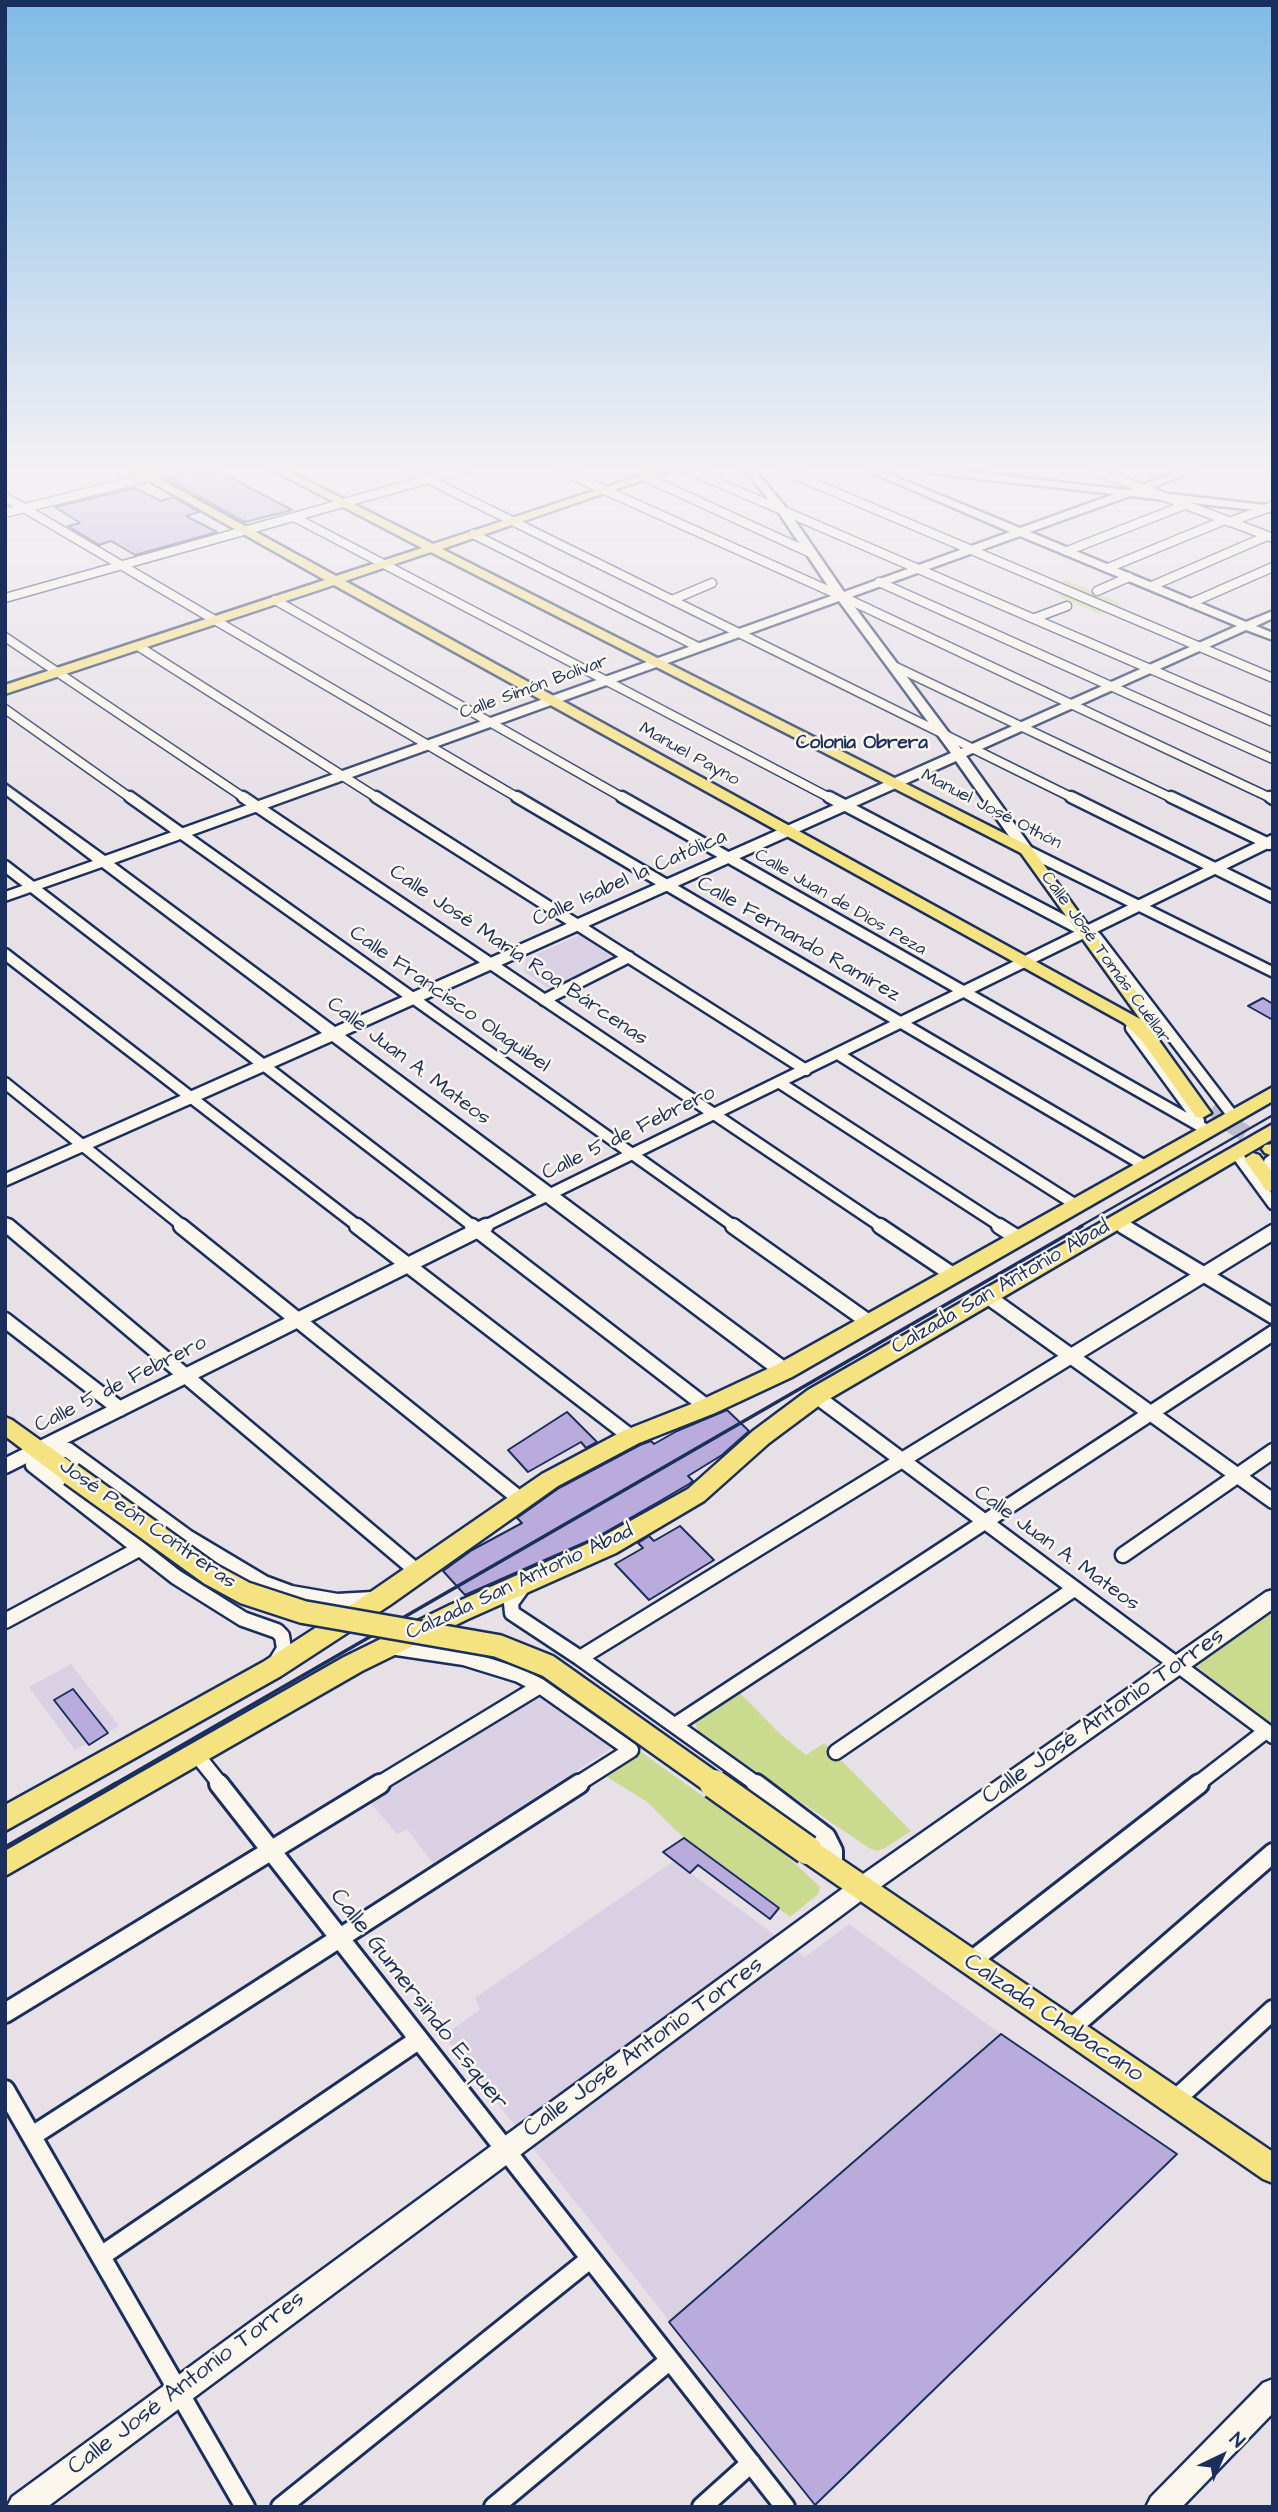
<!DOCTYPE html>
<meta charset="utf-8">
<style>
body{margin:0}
#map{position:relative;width:1278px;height:2512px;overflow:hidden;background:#e7e0e7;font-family:"Architects Daughter",sans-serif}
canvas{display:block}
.frame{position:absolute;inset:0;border:7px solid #1b2f5e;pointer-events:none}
.north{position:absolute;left:1187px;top:2421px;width:70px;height:70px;-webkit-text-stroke:5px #fbf7ec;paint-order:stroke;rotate:44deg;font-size:19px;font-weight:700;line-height:28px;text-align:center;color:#1b2f5e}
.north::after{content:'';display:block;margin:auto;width:24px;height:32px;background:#1b2f5e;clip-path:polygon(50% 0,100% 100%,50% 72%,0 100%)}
</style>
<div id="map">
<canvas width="1278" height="2512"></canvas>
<div class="frame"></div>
<div class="north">N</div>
</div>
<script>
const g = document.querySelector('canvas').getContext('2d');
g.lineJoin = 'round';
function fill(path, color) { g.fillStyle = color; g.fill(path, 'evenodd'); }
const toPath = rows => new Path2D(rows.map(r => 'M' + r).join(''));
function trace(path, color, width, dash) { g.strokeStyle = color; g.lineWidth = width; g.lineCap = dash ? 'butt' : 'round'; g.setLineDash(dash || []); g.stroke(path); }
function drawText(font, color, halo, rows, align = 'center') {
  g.font = font + ' "Architects Daughter",sans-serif'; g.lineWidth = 5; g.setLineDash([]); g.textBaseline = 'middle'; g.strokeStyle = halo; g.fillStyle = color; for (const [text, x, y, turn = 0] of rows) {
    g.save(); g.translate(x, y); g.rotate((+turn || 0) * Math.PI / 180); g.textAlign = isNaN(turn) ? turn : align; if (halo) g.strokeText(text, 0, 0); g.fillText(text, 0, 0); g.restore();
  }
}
const built = toPath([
 [584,933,620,956,551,990,524,972,526,959],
 [71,1664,119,1726,75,1750,29,1687],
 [537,1696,612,1748,433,1863,407,1829,397,1834,369,1801],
 [674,1861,805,1957,849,1924,1001,2034,1177,2154,815,2505,448,2041,450,2031,480,2010,475,1998]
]);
const green = toPath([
 [1066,580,1121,604,1099,614,1056,595,1062,592,1050,587],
 [1273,1611,1273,1725,1196,1666],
 [738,1691,780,1734,806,1755,824,1743,911,1831,885,1848,877,1851,869,1848,698,1732,695,1723,701,1715],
 [634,1747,788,1857,820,1887,818,1894,790,1917,684,1838,646,1801,607,1777,635,1758]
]);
const building = toPath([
 [198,470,216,470,292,510,245,522,168,479,198,470],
 [135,488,161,501,173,497,199,512,186,516,217,532,135,555,111,541,99,545,68,526,80,523,55,507,135,488],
 [1263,998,1273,1004,1273,1020,1248,1006,1263,998],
 [727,1410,749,1431,722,1455,688,1476,693,1481,689,1484,660,1501,597,1537,465,1595,443,1571,472,1550,522,1523,517,1518,559,1488,640,1445,651,1441,654,1444,677,1431,727,1410],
 [567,1412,597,1442,586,1448,581,1442,528,1472,508,1450,567,1412],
 [680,1526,714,1560,649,1600,615,1564,643,1548,638,1543,649,1536,654,1541,680,1526],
 [73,1689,108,1733,89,1745,54,1700,73,1689],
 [684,1838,779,1908,770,1919,698,1865,690,1873,663,1852,684,1838],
 [1001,2034,1177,2154,815,2505,669,2322,1001,2034]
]);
const primaryTunnel = toPath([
 [1213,1107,1232,1125,1271,1149]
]);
const streetFar3 = toPath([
 [409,470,1075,799],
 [560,470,841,596,1273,799],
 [689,470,1273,722],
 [783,470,1273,678],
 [1094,470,1273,538],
 [645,477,813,554],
 [5,497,520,799],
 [5,513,178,470],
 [294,517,832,799],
 [1229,522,1273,506],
 [473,534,698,647],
 [1067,551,1185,505],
 [1108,568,1225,520],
 [879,582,1273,759],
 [1152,586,1267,536],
 [1097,591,1129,577],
 [5,598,461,470],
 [275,600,625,799],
 [672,600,712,583],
 [1191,603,1273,567],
 [1035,618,1067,606],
 [5,637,246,799],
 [138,646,379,799],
 [896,667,1174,799],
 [5,709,132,799]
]);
const streetFar2 = toPath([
 [130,797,735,1227],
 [243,797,882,1227],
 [376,797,806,1070],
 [517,797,1145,1166],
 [622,797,1207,1130],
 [829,797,1097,938,1233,1116],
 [1071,797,1273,897],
 [1171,797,1269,844],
 [1270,797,1273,799],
 [5,866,474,1227],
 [5,954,359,1227],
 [544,1000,629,957],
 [1131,1028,1199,1121],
 [838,1054,1076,1205],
 [5,1083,184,1227],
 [780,1083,1002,1227],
 [1235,1152,1273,1204],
 [1273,1159,1269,1162,1273,1168],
 [1115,1221,1126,1227],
 [5,1223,10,1227],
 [483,1227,1273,840]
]);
const streetFar1 = toPath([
 [8,1226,418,1572],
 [181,1226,520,1499],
 [357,1226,631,1437],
 [472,1226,707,1407],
 [733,1226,870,1323],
 [880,1226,953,1275],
 [999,1226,1018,1238],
 [1123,1226,1273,1316],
 [987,1296,1273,1501],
 [5,1320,120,1409],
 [816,1396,1273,1736],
 [39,1450,33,1465,176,1577,243,1619,277,1631,282,1636,284,1649,276,1662],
 [43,1450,68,1450,187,1537,264,1583,291,1593,337,1601,373,1599],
 [5,1466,486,1226],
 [1123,1555,1273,1451],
 [524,1585,511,1603,512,1613,580,1658,758,1785],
 [5,1621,139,1549],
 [390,1647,464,1658,519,1675,540,1686,631,1750,576,1785],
 [580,1658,1273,1232],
 [675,1725,1273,1333],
 [836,1752,1074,1589],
 [196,1754,221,1785],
 [377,1785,540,1686],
 [1196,1785,1266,1731]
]);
const street = toPath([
 [219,1784,785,2507],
 [756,1784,826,1837,833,1851,833,1868],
 [970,1962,1199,1784],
 [5,2013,380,1784],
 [1069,2030,1273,1853],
 [5,2090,245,2507],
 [1174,2101,1273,2010],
 [32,2136,579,1784],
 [101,2256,418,2040],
 [281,2507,590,2259],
 [494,2507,670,2360],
 [702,2507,751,2463]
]);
const secondary = toPath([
 [745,470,755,470,787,509,844,592,1010,532,866,470,879,470,1020,528,1115,494,928,473,923,470,953,470,1128,490,1183,470,1197,470,1143,491,1273,506,1273,512,1130,496,1030,532,1246,622,1273,611,1273,618,1256,626,1273,633,1273,640,1246,630,966,756,1031,847,1273,967,1273,977,1021,853,956,761,345,1035,791,1366,793,1371,791,1376,784,1378,777,1376,332,1041,5,1186,5,1174,322,1033,102,867,5,901,5,892,93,861,5,794,5,784,105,856,834,595,779,513,745,470],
 [1020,536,1237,626,961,749,848,598,1020,536],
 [839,601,951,753,335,1027,114,863,839,601],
 [1273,1590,1273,1609,869,1895,47,2507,7,2507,12,2497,853,1881,1266,1592,1273,1590],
 [1273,2379,1273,2413,1182,2507,1146,2507,1151,2497,1263,2383,1273,2379]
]);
const primary = toPath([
 [130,470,143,470,336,576,422,548,273,470,286,470,433,544,657,470,672,470,442,549,1031,847,1164,1030,1155,1035,1211,1113,1202,1118,1196,1117,1143,1042,1124,1023,334,585,5,694,5,685,325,580,130,470],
 [431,552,1021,853,1140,1019,345,581,431,552],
 [1273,1144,1273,1156,1265,1153,1262,1149,1265,1145,1273,1144],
 [1253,1153,1259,1155,1273,1173,1273,1192,1266,1190,1244,1159,1253,1153],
 [5,1417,12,1420,79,1468,82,1474,79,1480,71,1482,63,1480,5,1436,5,1417],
 [807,1839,816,1842,1273,2152,1273,2183,1263,2179,798,1858,794,1850,798,1842,807,1839]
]);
const highway = toPath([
 [1273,1087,1273,1101,792,1377,715,1413,639,1443,558,1486,390,1605,281,1676,5,1831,5,1805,263,1662,372,1591,542,1474,623,1431,699,1401,776,1365,1273,1087],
 [1273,1124,1273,1139,824,1402,769,1443,704,1501,616,1553,468,1619,362,1671,5,1876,5,1850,344,1657,450,1605,598,1539,688,1489,753,1431,808,1390,1273,1124]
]);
const railFar2 = toPath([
 [1079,1227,1273,1115]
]);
const railFar1 = toPath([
 [113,1785,1082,1226]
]);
const rail = toPath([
 [5,1848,116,1784]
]);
const primaryBridgeFar1 = toPath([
 [71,1474,210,1574,245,1593,303,1612,498,1646,548,1666,716,1785]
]);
const primaryBridge = toPath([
 [714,1784,807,1850]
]);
const farStreetnames = [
 ["Calle Simón Bolívar",534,688,-20],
 ["Manuel Payno",689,755,29],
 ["Manuel José Othón",991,810,27],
 ["Calle Juan de Dios Peza",840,903,30],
 ["Calle José Tomás Cuéllar",1105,958,54]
];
const farNeighbourhoodnames = [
 ["Colonia Obrera",862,744]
];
const streetNames = [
 ["Calle Isabel la Católica",630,879,-24],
 ["Calle Fernando Ramírez",798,940,30],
 ["Calle José María Roa Bárcenas",518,956,34],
 ["Calle Francisco Olaguibel",449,1000,35],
 ["Calle Juan A. Mateos",408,1062,37],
 ["Calle 5 de Febrero",629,1134,-26],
 ["Calzada San Antonio Abad",1001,1288,-30],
 ["Calle 5 de Febrero",121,1385,-27],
 ["José Peón Contreras",147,1525,35],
 ["Calle Juan A. Mateos",1056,1549,36],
 ["Calzada San Antonio Abad",520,1583,-25]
];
const nearStreetnames = [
 ["Calle José Antonio Torres",1104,1717,-35],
 ["Calle Gumersindo Esquer",418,2000,52],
 ["Calzada Chabacano",1053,2019,34],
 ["Calle José Antonio Torres",644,2048,-36],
 ["Calle José Antonio Torres",187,2384,-37]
];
fill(built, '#d9d0e4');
fill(green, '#cadb8f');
fill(building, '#b9acdc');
trace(building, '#1b2f5e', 2);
trace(primaryTunnel, '#bebdcc', 17, [17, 8]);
trace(streetFar3, '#1b2f5e', 11);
trace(streetFar2, '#1b2f5e', 15);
trace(streetFar1, '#1b2f5e', 19);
trace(street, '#1b2f5e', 24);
trace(secondary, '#1b2f5e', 5);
trace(primary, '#1b2f5e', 5);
trace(highway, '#1b2f5e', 5);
trace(streetFar3, '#fbf7ec', 8);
trace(streetFar2, '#fbf7ec', 10);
trace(streetFar1, '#fbf7ec', 14);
trace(street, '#fbf7ec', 18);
fill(secondary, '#fbf7ec');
fill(primary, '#f5e382');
fill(highway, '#f5e382');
trace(railFar2, '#1b2f5e', 2.5);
trace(railFar1, '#1b2f5e', 3.5);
trace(rail, '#1b2f5e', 5);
trace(primaryBridgeFar1, '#1b2f5e', 27, []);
trace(primaryBridge, '#1b2f5e', 33, []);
trace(primaryBridgeFar1, '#f5e382', 22);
trace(primaryBridge, '#f5e382', 28);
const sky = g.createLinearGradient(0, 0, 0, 821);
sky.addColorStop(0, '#7fbbe6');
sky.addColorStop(0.57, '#f4f1f4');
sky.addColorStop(1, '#f4f1f400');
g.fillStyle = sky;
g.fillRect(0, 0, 1278, 821);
drawText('18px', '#1b2f5e', '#fbf7ec', farStreetnames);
drawText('bold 19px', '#1b2f5e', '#fbf7ec', farNeighbourhoodnames);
drawText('21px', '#1b2f5e', '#fbf7ec', streetNames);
drawText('24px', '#1b2f5e', '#fbf7ec', nearStreetnames);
</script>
